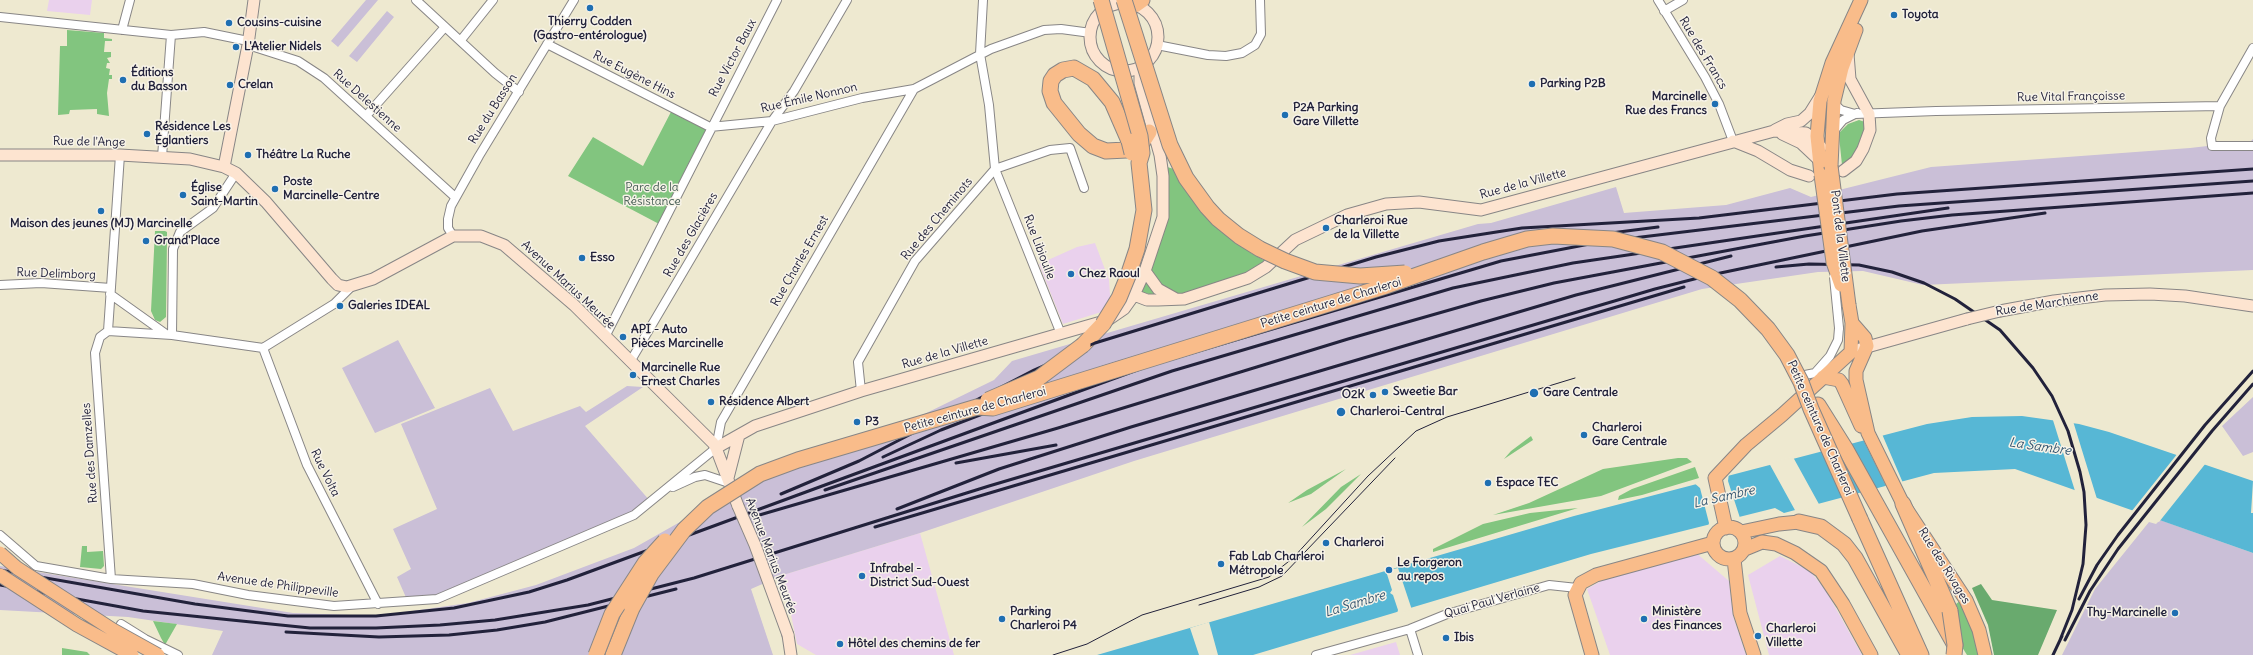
<!DOCTYPE html>
<meta charset="utf-8">
<style>
body{margin:0}
canvas{display:block;background:#eee9d0}
</style>
<canvas width="2253" height="655"></canvas>
<script>
const g = document.querySelector('canvas').getContext('2d');
g.lineJoin = 'round';
function fill(path, color) { g.fillStyle = color; g.fill(path, 'evenodd'); }
const toPath = rows => new Path2D(rows.map(r => 'M' + r).join(''));
function trace(path, color, width, dash) { g.strokeStyle = color; g.lineWidth = width; g.lineCap = dash ? 'butt' : 'round'; g.setLineDash(dash || []); g.stroke(path); }
function drawText(font, color, halo, rows, align = 'center') {
  g.font = font + ' Delius,sans-serif'; g.lineWidth = 3; g.setLineDash([]); g.textBaseline = 'middle'; g.strokeStyle = halo; g.fillStyle = color; for (const [text, x, y, turn = 0] of rows) {
    g.save(); g.translate(x, y); g.rotate((+turn || 0) * Math.PI / 180); g.textAlign = isNaN(turn) ? turn : align; if (halo) g.strokeText(text, 0, 0); g.fillText(text, 0, 0); g.restore();
  }
}
const built = toPath([
 [49,0,92,0,90,15,47,11],
 [1095,243,1109,280,1111,309,1063,324,1039,264,1077,247],
 [920,533,954,655,816,655,797,644,783,575],
 [1695,552,1729,581,1733,616,1746,655,1610,655,1587,589,1603,580],
 [1780,556,1810,571,1826,591,1862,655,1769,655,1748,575],
 [1396,642,1400,655,1350,655]
]);
const industrial = toPath([
 [366,0,378,0,338,47,331,41],
 [387,11,394,17,357,62,349,56],
 [2253,139,2253,270,1923,285,1863,271,1818,272,1702,289,1134,461,920,533,783,575,751,589,773,655,212,655,223,631,128,617,0,610,0,566,293,613,378,616,468,603,536,585,634,548,756,479,869,441,994,380,1012,361,1478,224,1491,223,1616,187,1624,213,1726,205,1790,188,1811,197,1931,167,2190,148,2251,141],
 [398,340,435,408,375,433,342,368],
 [627,386,643,387,585,426,650,501,634,515,437,599,408,602,397,577,411,569,393,529,437,509,401,424,490,388,513,431,580,406,586,412],
 [2253,397,2253,452,2243,456,2222,426],
 [2160,520,2253,553,2253,655,2062,655,2095,589,2149,522,2156,524]
]);
const green = toPath([
 [67,30,104,33,104,38,112,39,112,41,105,41,104,52,111,52,111,57,107,58,110,63,107,63,106,68,110,69,109,75,112,75,112,79,109,79,107,93,109,116,97,114,97,109,70,110,69,114,58,115,60,46,67,46],
 [673,108,710,127,661,225,568,176,593,137,643,166],
 [1859,120,1865,122,1863,138,1854,155,1842,165,1839,136,1840,132,1848,124],
 [1167,167,1174,169,1226,233,1251,253,1265,261,1248,274,1182,294,1149,294,1141,292,1161,239],
 [155,231,165,231,167,232,167,239,166,317,160,322,155,320,151,311],
 [1531,436,1533,440,1504,459,1511,451],
 [1678,458,1687,458,1692,462,1601,496,1493,515,1529,503,1603,469],
 [1695,467,1699,478,1642,495,1618,500,1619,496,1632,489],
 [1346,469,1311,494,1288,503,1307,490],
 [1361,474,1326,509,1302,527,1341,487],
 [1578,508,1433,552,1433,549,1483,524,1530,513],
 [82,546,87,546,87,552,103,551,104,566,101,569,80,567],
 [1961,600,1982,655,1967,655,1962,647,1956,604],
 [153,621,177,624,165,645,161,638],
 [62,648,87,652,90,655,62,655]
]);
const forest = toPath([
 [1981,584,1992,600,2057,610,2038,655,1994,655,1988,625,1972,588]
]);
const water = toPath([
 [2022,416,2079,424,2109,432,2253,481,2251,513,2253,513,2253,553,2015,469,1934,473,1784,513,1775,508,1591,554,1253,655,1097,655,1574,516,1927,424,1972,417]
]);
const pier = toPath([
 [2052,417,2073,421,2097,499,2075,491],
 [1882,434,1903,483,1887,488,1863,439],
 [2178,453,2206,463,2159,522,2131,512],
 [1793,457,1820,506,1796,512,1769,463],
 [1729,473,1728,481,1740,518,1708,527,1709,523,1700,488,1693,482],
 [1398,568,1412,610,1397,614,1398,610,1393,595,1390,593,1392,590,1386,571],
 [1209,622,1218,655,1199,655,1190,628]
]);
const street = toPath([
 [416,0,495,73,519,92],
 [983,0,980,54,989,105,995,169,1061,334],
 [1658,0,1705,77,1719,104,1733,141],
 [1664,11,1683,0],
 [0,17,171,35,204,32,248,41],
 [122,30,130,0],
 [461,40,493,0],
 [547,44,710,127],
 [248,45,298,61,324,78,455,197],
 [1157,45,1208,55,1226,56,1242,53,1255,45,1261,34,1260,0],
 [1832,102,1841,110,1855,114,1936,111,2220,106,2253,48],
 [2220,106,2211,138,2212,146,2253,146],
 [366,116,445,27],
 [710,127,772,121,862,98,914,89,991,49,1044,30,1061,29,1091,33],
 [1833,132,1843,120,1857,113],
 [162,157,171,35],
 [453,236,448,228,448,219,451,206,479,156,574,0],
 [0,285,41,283,111,288],
 [110,294,166,334],
 [108,331,172,335,263,348,334,304,352,286],
 [108,331,100,337,95,353,111,579],
 [108,331,120,155],
 [172,335,173,249,180,232,213,208,236,173],
 [605,337,777,0],
 [263,348,307,465,378,604],
 [630,362,772,121,794,91,847,0],
 [1805,375,1815,373,1830,356,1838,340,1839,328],
 [861,391,858,362,915,261,995,169,1050,150,1070,148,1084,188],
 [673,487,695,477,705,475,729,483],
 [0,535,36,566,111,579,193,584,248,595,334,606,437,599,634,515,716,448,721,422,914,89],
 [121,624,145,639,178,655],
 [1410,629,1418,655],
 [1316,655,1410,629,1447,614,1549,585,1577,588]
]);
const secondary = toPath([
 '1090 37a34 34 0 1 1 68 0a34 34 0 1 1-68 0Z',
 [1775,130,1787,124,1801,121,1810,113,1820,97],
 [1782,134,1801,143,1818,159],
 [1733,141,1758,151,1790,170,1809,176],
 [0,155,120,155,190,159,224,167,236,173,266,202,332,279,338,285,347,287,373,279,453,236,481,236,504,245,574,305,713,443,716,448,738,506],
 [224,167,248,45,254,0],
 [1843,171,1856,161,1863,149,1870,130,1869,114,1850,79,1848,54],
 [1145,271,1158,289,1176,299],
 [1134,295,1147,300,1158,300,1184,299,1248,278,1266,267,1295,240,1347,215,1386,204,1419,202,1481,210,1774,131,1806,133,1821,147],
 [2000,311,2054,301,2105,295,2150,294,2185,296,2253,306],
 [1860,349,1967,319],
 [716,448,755,426,861,391,1108,320,1124,309,1134,295,1145,271,1163,217,1163,176,1160,155,1140,83,1140,73,1142,66],
 [728,478,739,435],
 [788,635,791,655]
]);
const primary = toPath([
 [1831,166,1834,101,1842,68,1856,30],
 [1821,175,1817,136,1820,101,1832,63,1861,0],
 [1852,323,1865,338,1867,346,1856,371,1856,380,1868,433,1903,504,1966,600,1979,630,1985,655],
 [1823,377,1839,380,1842,384,1861,426],
 '1713 543a16 16 0 1 1 32 0a16 16 0 1 1-32 0Z',
 [1726,528,1715,478,1746,445,1782,415,1851,352,1852,323,1849,305],
 [1741,532,1779,524,1799,522],
 [1745,549,1762,542,1776,544,1795,553,1821,571,1843,604,1871,655],
 [1734,559,1740,613,1754,655],
 [1592,655,1575,595,1581,583,1596,575,1713,543]
]);
const highway = toPath([
 [1135,5,1142,0],
 [1129,141,1112,102,1093,79,1074,68,1063,70,1055,75,1051,81,1050,91,1054,103,1079,134,1093,146,1106,151,1127,150,1142,143,1149,132],
 [1083,345,1103,324],
 [1818,405,1845,448,1955,645],
 [1903,504,1950,611],
 [1860,519,1921,655],
 [1799,522,1821,527,1844,544,1855,558,1909,655],
 [613,655,632,608]
]);
const tram = toPath([
 [1199,605,1259,587,1282,576,1395,458],
 [1053,655,1087,644,1142,615,1269,577,1293,558,1368,476,1416,431,1447,417,1575,378]
]);
const rail = toPath([
 [1776,267,1809,264,1859,265,1892,272,1924,283,1955,299,2000,330,2033,368,2052,396,2068,431,2080,472,2084,492,2086,525,2083,564,2072,610,2060,640],
 [883,457,941,430,1104,367,1412,273,1509,246,1658,227],
 [956,463,1056,445],
 [825,490,1172,371,1453,288,1573,263,1948,208],
 [781,494,859,461,1034,370,1095,343,1376,257,1439,241,1522,228,1699,218,1897,194,2253,169],
 [897,509,999,469,1131,427,1576,295,1731,256],
 [756,516,1058,428,1348,339,1481,301,1554,283,1805,236,1901,221,1952,215,2253,193],
 [875,527,1684,287],
 [0,570,195,604,288,616,376,616,454,608,529,592,567,580,1148,366,1501,261,1600,242,1899,206,2253,181],
 [0,585,143,611,310,628,376,628,440,625,495,620,588,605,694,578,989,486,1655,289,1706,276,1922,231,2045,213],
 [2079,599,2097,565,2118,535,2205,425,2253,371],
 [286,632,379,637,449,635,497,630,545,622,676,589],
 [2065,640,2090,591,2118,549,2212,431,2253,384],
 [2053,655,2062,636]
]);
const streetBridge = toPath([
 [1834,277,1839,328]
]);
const secondaryBridge = toPath([
 [1967,319,2000,311],
 [738,506,755,545,788,635]
]);
const primaryBridge = toPath([
 [1831,166,1849,305],
 [1821,175,1833,262,1841,285],
 [0,553,17,568,113,630,158,655],
 [0,575,77,625,132,655]
]);
const highwayBridge = toPath([
 [1101,0,1140,136,1142,153,1139,163,1144,210,1137,249,1128,276,1119,298,1103,324],
 [1124,0,1170,145,1186,178,1207,207,1218,219,1239,236,1260,249,1285,261,1315,272,1360,276,1405,273],
 [1129,141,1132,153],
 [988,400,1039,378,1083,345],
 [632,608,651,574,684,530,708,507,760,474,798,460,977,407,993,408,1386,286,1483,252,1527,239,1553,236,1613,239,1662,252,1712,278,1740,300,1768,329,1787,355,1801,382,1811,409,1860,519],
 [1950,611,1955,645,1954,655],
 [596,655,612,614,645,563,665,541]
]);
const markers = [
 [590,8,4,"#1f6fb2"],
 [1894,15,4,"#1f6fb2"],
 [229,23,4,"#1f6fb2"],
 [236,47,4,"#1f6fb2"],
 [123,80,4,"#1f6fb2"],
 [1532,84,4,"#1f6fb2"],
 [230,85,4,"#1f6fb2"],
 [1715,104,4,"#1f6fb2"],
 [1285,115,4,"#1f6fb2"],
 [147,134,4,"#1f6fb2"],
 [248,155,4,"#1f6fb2"],
 [275,189,4,"#1f6fb2"],
 [183,195,4,"#1f6fb2"],
 [101,211,4,"#1f6fb2"],
 [1326,228,4,"#1f6fb2"],
 [146,241,4,"#1f6fb2"],
 [582,258,4,"#1f6fb2"],
 [1071,274,4,"#1f6fb2"],
 [340,306,4,"#1f6fb2"],
 [623,337,4,"#1f6fb2"],
 [633,375,4,"#1f6fb2"],
 [1385,392,4,"#1f6fb2"],
 [1534,393,5,"#1f6fb2"],
 [1373,395,4,"#1f6fb2"],
 [711,402,4,"#1f6fb2"],
 [1341,412,5,"#1f6fb2"],
 [857,422,4,"#1f6fb2"],
 [1584,435,4,"#1f6fb2"],
 [1488,483,4,"#1f6fb2"],
 [1326,543,4,"#1f6fb2"],
 [1221,564,4,"#1f6fb2"],
 [1389,570,4,"#1f6fb2"],
 [862,576,4,"#1f6fb2"],
 [2175,613,4,"#1f6fb2"],
 [1002,619,4,"#1f6fb2"],
 [1644,619,4,"#1f6fb2"],
 [1758,636,4,"#1f6fb2"],
 [1446,638,4,"#1f6fb2"],
 [840,644,4,"#1f6fb2"]
];
const poiNames = [
 ["Toyota",1902,15],
 ["Thierry Codden",590,22,"center"],
 ["(Gastro-entérologue)",590,36,"center"],
 ["Cousins-cuisine",237,23],
 ["L'Atelier Nidels",244,47],
 ["Éditions",131,73],
 ["du Basson",131,87],
 ["Parking P2B",1540,84],
 ["Crelan",238,85],
 ["Marcinelle",1707,97,"right"],
 ["Rue des Francs",1707,111,"right"],
 ["P2A Parking",1293,108],
 ["Gare Villette",1293,122],
 ["Résidence Les",155,127],
 ["Églantiers",155,141],
 ["Théâtre La Ruche",256,155],
 ["Poste",283,182],
 ["Marcinelle-Centre",283,196],
 ["Église",191,188],
 ["Saint-Martin",191,202],
 ["Charleroi Rue",1334,221],
 ["de la Villette",1334,235],
 ["Maison des jeunes (MJ) Marcinelle",101,224,"center"],
 ["Grand'Place",154,241],
 ["Esso",590,258],
 ["Chez Raoul",1079,274],
 ["Galeries IDEAL",348,306],
 ["API - Auto",631,330],
 ["Pièces Marcinelle",631,344],
 ["Marcinelle Rue",641,368],
 ["Ernest Charles",641,382],
 ["Sweetie Bar",1393,392],
 ["Gare Centrale",1543,393],
 ["O2K",1365,395,"right"],
 ["Résidence Albert",719,402],
 ["Charleroi-Central",1350,412],
 ["P3",865,422],
 ["Charleroi",1592,428],
 ["Gare Centrale",1592,442],
 ["Espace TEC",1496,483],
 ["Charleroi",1334,543],
 ["Fab Lab Charleroi",1229,557],
 ["Métropole",1229,571],
 ["Le Forgeron",1397,563],
 ["au repos",1397,577],
 ["Infrabel -",870,569],
 ["District Sud-Ouest",870,583],
 ["Parking",1010,612],
 ["Charleroi P4",1010,626],
 ["Ministère",1652,612],
 ["des Finances",1652,626],
 ["Thy-Marcinelle",2167,613,"right"],
 ["Charleroi",1766,629],
 ["Villette",1766,643],
 ["Ibis",1454,638],
 ["Hôtel des chemins de fer",848,644]
];
const streetNames = [
 ["Rue des Francs",1703,53,59],
 ["Rue Victor Baux",733,58,-62],
 ["Rue Eugène Hins",634,75,27],
 ["Rue Vital Françoisse",2071,97,-1],
 ["Rue Émile Nonnon",809,98,-13],
 ["Rue Delestienne",367,101,42],
 ["Rue du Basson",493,109,-58],
 ["Rue de l'Ange",89,142,1],
 ["Rue de la Villette",1523,184,-15],
 ["Rue des Cheminots",937,219,-50],
 ["Rue des Glacières",691,235,-60],
 ["Pont de la Villette",1840,236,83],
 ["Rue Libioulle",1039,247,69],
 ["Rue Charles Ernest",800,261,-60],
 ["Rue Delimborg",56,274,2],
 ["Avenue Marius Meurée",568,285,43],
 ["Petite ceinture de Charleroi",1331,303,-17],
 ["Rue de Marchienne",2047,304,-9],
 ["Rue de la Villette",945,353,-16],
 ["Petite ceinture de Charleroi",975,410,-15],
 ["Petite ceinture de Charleroi",1820,428,66],
 ["Rue des Damzelles",90,453,-94],
 ["Rue Volta",325,473,64],
 ["Avenue Marius Meurée",771,556,69],
 ["Rue des Rivages",1944,566,58],
 ["Avenue de Philippeville",278,585,8],
 ["Quai Paul Verlaine",1492,601,-16]
];
const parkNames = [
 ["Parc de la",652,188],
 ["Résistance",652,202]
];
const waterNames = [
 ["La Sambre",2040,447,8],
 ["La Sambre",1724,497,-13],
 ["La Sambre",1355,604,-17]
];
fill(built, '#ead1ed');
fill(industrial, '#cabfd7');
fill(green, '#82c57f');
fill(forest, '#69aa6e');
fill(water, '#57b7d5');
fill(pier, '#eee9d0');
trace(street, '#888686', 10);
trace(secondary, '#888686', 13);
trace(primary, '#888686', 15);
trace(highway, '#888686', 17);
trace(street, '#fff', 8);
trace(secondary, '#fde4d0', 11);
trace(primary, '#f9bc8a', 13);
trace(highway, '#f9bc8a', 15);
trace(tram, '#22223b', 1);
trace(rail, '#22223b', 3);
trace(streetBridge, '#888686', 10, []);
trace(secondaryBridge, '#888686', 13, []);
trace(primaryBridge, '#888686', 15, []);
trace(highwayBridge, '#888686', 17, []);
trace(streetBridge, '#fff', 8);
trace(secondaryBridge, '#fde4d0', 11);
trace(primaryBridge, '#f9bc8a', 13);
trace(highwayBridge, '#f9bc8a', 15);
for (const [x, y, r, color] of markers) { const dot = new Path2D(); dot.arc(x, y, r, 0, 2 * Math.PI); g.fillStyle = color; g.fill(dot); trace(dot, '#f7f3e8', 1.5); }
drawText('bold 12px', '#22223b', '#f7f3e8', poiNames, 'left');
drawText('12px', '#22223b', '#f7f3e8', streetNames);
drawText('12px', '#445b53', '#f7f3e8', parkNames);
drawText('italic 13px', '#355671', '#f7f3e8', waterNames);
</script>
